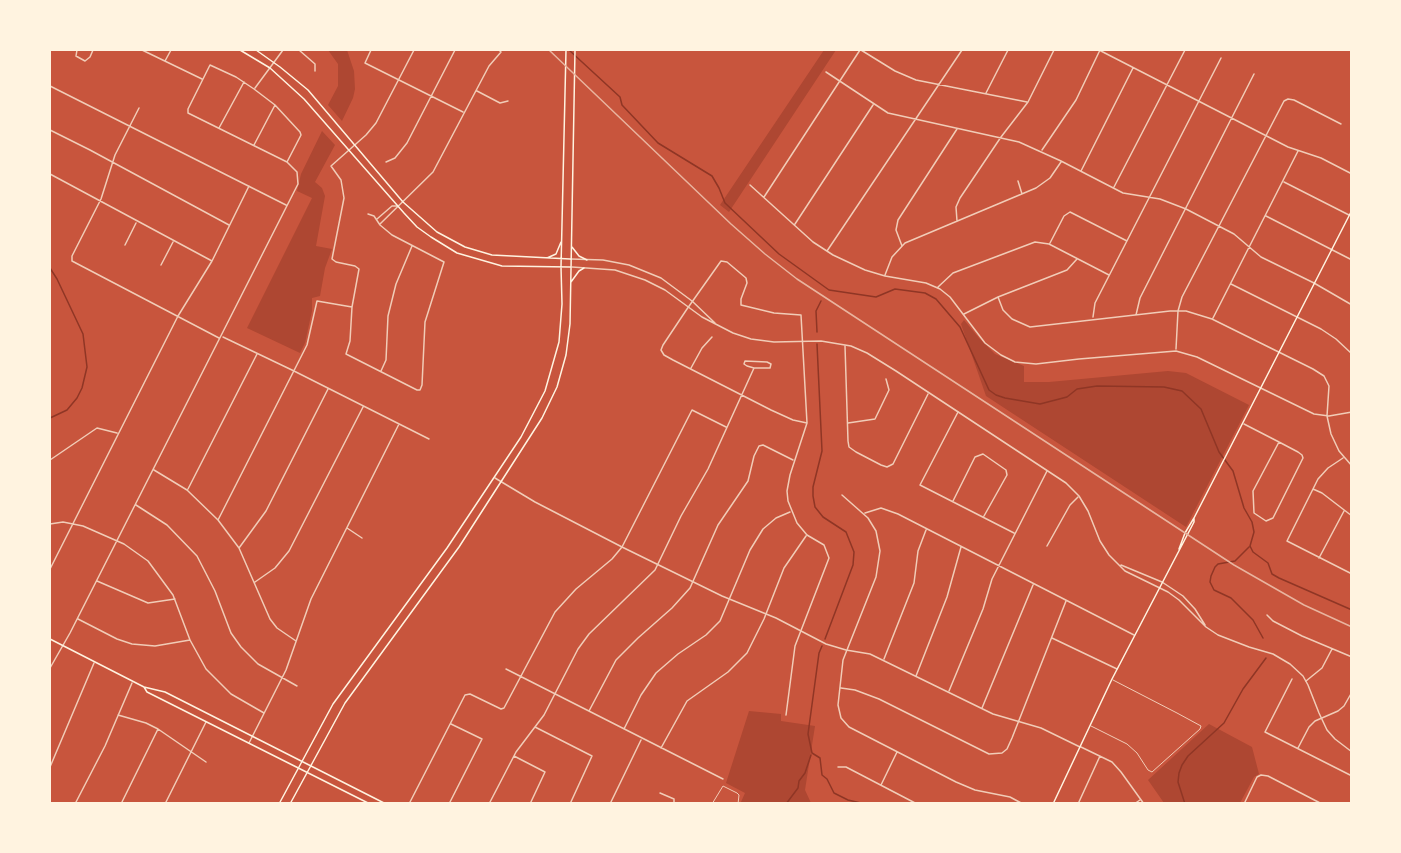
<!DOCTYPE html>
<style>
body{margin:0}
#map{position:relative;width:1401px;height:853px;overflow:hidden;background:#c8553d;font-family:Commissioner,sans-serif}
canvas{display:block}
.frame{position:absolute;inset:0;border:51px solid #fff3e0;pointer-events:none}
</style>
<div id="map">
<canvas width="1401" height="853"></canvas>
<div class="frame"></div>
</div>
<script>
const g = document.querySelector('canvas').getContext('2d');
g.lineJoin = 'round';
function fill(path, color) { g.fillStyle = color; g.fill(path, 'evenodd'); }
const toPath = rows => new Path2D(rows.map(r => 'M' + r).join(''));
function trace(path, color, width, dash) { g.strokeStyle = color; g.lineWidth = width; g.lineCap = dash ? 'butt' : 'round'; g.setLineDash(dash || []); g.stroke(path); }
const green = toPath([
 [328,50,347,50,354,71,355,89,353,98,342,121,328,105,338,86,338,64],
 [824,50,836,50,729,212,720,205],
 [322,131,335,145,315,182,322,188,325,196,316,246,332,249,325,268,320,296,312,298,312,311,305,343,300,353,247,328,312,198,297,191,301,174],
 [964,320,979,338,995,354,1024,366,1024,382,1049,382,1168,371,1186,373,1249,405,1186,527,986,396,961,324],
 [749,711,781,714,781,721,815,726,805,790,811,803,743,803,741,802,745,793,726,783],
 [1209,724,1252,747,1259,774,1254,777,1240,803,1164,803,1148,780]
]);
const stream = toPath([
 [569,50,620,97,622,105,658,143,712,176,719,188,725,203,779,254,829,290,876,297,895,289,925,293,936,299,960,327,989,390,996,395,1005,398,1040,404,1067,397,1077,389,1097,386,1164,387,1182,391,1201,409,1219,452,1233,471,1244,508,1252,522,1254,532,1250,546,1253,552,1268,563,1272,574,1279,578,1352,610],
 [50,268,57,279,83,334,87,367,82,388,77,398,67,410,50,418],
 [817,332,816,311,821,301],
 [817,344,822,451,813,487,813,496,815,507,823,517,846,532,854,552,853,565,825,639],
 [1249,547,1235,561,1218,564,1215,567,1211,576,1210,582,1214,590,1231,598,1253,620,1263,638],
 [822,646,819,653,808,734,812,753,820,758,822,775,827,779,834,793,848,800,865,804],
 [786,804,798,788,799,781,805,773,811,755],
 [1185,804,1178,782,1179,773,1182,765,1188,756,1224,723,1243,689,1266,658]
]);
const service = toPath([
 [1091,726,1127,744,1137,753,1148,770,1152,772,1200,729,1201,726,1177,713,1113,680],
 [712,804,723,786,737,793,739,795,738,804]
]);
const minor = toPath([
 [77,50,76,56,85,61,90,57,93,50],
 [142,50,202,79],
 [299,50,315,64,315,71],
 [371,50,365,63,463,112],
 [861,50,895,71,916,80,1027,102],
 [1099,50,1288,147,1321,158,1352,174],
 [165,61,171,50],
 [826,72,888,113,1019,142,1061,161,1123,193,1160,199,1186,209,1234,234,1261,257,1314,283,1352,305],
 [50,86,286,205],
 [255,88,283,50],
 [477,91,500,103,508,101],
 [986,93,1008,50],
 [139,108,115,155,101,199,72,256,72,261,219,338],
 [219,128,244,82],
 [50,130,90,150,229,225],
 [254,145,275,105],
 [1042,150,1076,100,1100,50],
 [386,162,395,158,407,143,455,50],
 [1081,171,1133,68],
 [50,174,212,261],
 [1018,181,1022,194],
 [1284,182,1349,215],
 [750,185,813,242,833,255,865,270,885,276,926,283,940,289,950,297,985,343,1001,355,1015,362,1036,364,1079,359,1176,351,1197,357,1314,414,1329,416,1352,412],
 [1114,187,1185,50],
 [764,197,860,50],
 [368,214,374,216,380,225,392,235,444,262,425,322,422,385,420,390,417,390,346,354,350,341,352,307,359,269,355,266,336,262,332,259,344,198,341,180,331,166,366,135,376,123,414,50],
 [1266,216,1352,260],
 [377,219,392,206,397,206],
 [957,221,956,207,960,198,1001,137,1028,102,1054,50],
 [380,224,433,172,489,66,501,52,499,50],
 [795,224,873,105],
 [1050,243,1064,216,1070,212,1127,241],
 [125,245,136,223],
 [902,246,896,230,898,220,957,129],
 [827,251,962,50],
 [161,265,173,242],
 [885,275,892,257,905,243,1036,188,1050,178,1061,162],
 [1231,284,1321,329,1336,339,1352,354],
 [938,287,953,273,1035,242,1049,244,1109,275],
 [998,297,1003,310,1012,319,1030,327,1170,311,1186,311,1212,319,1313,369,1324,376,1329,386,1327,416,1331,434,1339,451,1352,466],
 [964,314,998,297,1067,270,1077,259],
 [1136,315,1140,298,1254,74],
 [1093,317,1095,303,1221,58],
 [1213,318,1298,151],
 [223,337,294,371,429,439],
 [845,346,848,441,849,447,856,452,881,465,887,467,893,464,928,394],
 [1176,349,1178,311,1182,297,1284,101,1288,99,1294,100,1341,124],
 [691,368,702,348,712,337],
 [381,371,386,360,388,316,396,284,412,246],
 [958,412,920,485,1014,533],
 [848,423,875,419,889,390,886,379],
 [1244,424,1279,442,1298,452,1302,455,1303,458,1273,518,1266,521,1254,513,1253,491,1279,442],
 [1343,458,1328,468,1318,479,1287,541,1352,574],
 [50,460,97,428,117,433],
 [154,470,187,490,218,520,239,548,270,619,277,628,296,641],
 [188,489,257,354],
 [1313,489,1322,493,1352,516],
 [842,495,868,518,876,531,880,551,876,577,843,660,838,705,841,718,849,727,956,782,975,790,1010,797,1023,804],
 [953,501,975,457,983,454,1006,470,1007,475,984,516],
 [136,505,167,525,197,556,215,591,231,633,241,647,258,664,297,686],
 [865,513,881,508,898,514,1134,635],
 [218,520,307,345,317,301,352,307],
 [50,524,63,522,83,526,124,544,148,561,173,595,190,640,206,669,231,694,264,713],
 [347,528,362,538],
 [1047,546,1070,505,1078,497],
 [239,548,266,511,328,389],
 [1319,558,1344,511],
 [50,569,178,316,212,261,249,186],
 [97,581,148,603,175,599],
 [255,582,275,568,289,551,363,407],
 [1267,615,1273,621,1302,636,1352,657],
 [78,619,117,639,132,644,155,646,190,640],
 [1052,638,1117,669],
 [884,659,914,583,918,551,926,530],
 [50,668,70,633,298,184,297,172,287,162,188,113,188,109,210,65,236,77,254,89,275,105,300,132,301,135,287,162],
 [506,669,723,779],
 [916,676,947,597,961,547],
 [1292,679,1265,732,1352,776],
 [1306,681,1322,668,1332,649],
 [841,688,855,690,879,699,989,754,1002,753,1007,749,1012,738,1066,601],
 [949,691,983,609,992,579,1047,471],
 [982,708,1033,585],
 [589,711,616,660,638,638,672,608,690,588,718,525,748,481,754,456,759,446,763,445,793,460],
 [118,715,146,723,158,729,206,762],
 [786,715,795,646,829,558,824,545,807,535,797,523,788,501,787,491,790,475,807,423,801,315,774,313,741,305,741,299,747,283,746,278,727,262,721,261,687,309,663,345,661,350,664,355,673,360,771,410,793,420,807,423],
 [535,727,592,756,570,804],
 [624,729,641,695,656,673,678,654,706,635,720,621,750,550,763,529,776,518,790,512],
 [249,743,286,670,311,599,399,424],
 [1081,747,1112,762,1121,772,1144,804],
 [661,748,687,701,728,672,747,653,764,619,784,568,806,536],
 [1298,748,1309,727,1315,721,1338,711,1344,706,1352,692],
 [514,756,545,772,530,804],
 [50,767,94,663],
 [838,767,846,767,917,804],
 [881,785,897,752],
 [660,793,674,799,674,804],
 [75,804,105,746,132,683],
 [121,804,158,729],
 [165,804,206,722],
 [409,804,465,695,470,694,501,709,504,708,555,612,576,589,612,559,622,547,692,410,726,427],
 [449,804,482,739,451,724],
 [489,804,516,752,544,715,578,649,589,634,655,570,681,516,708,469,754,368,770,368,771,364,767,362,745,361,744,364,747,366,754,368],
 [610,804,641,740],
 [1078,804,1100,756],
 [1134,804,1140,800],
 [1244,804,1257,777,1261,775,1268,776,1322,804]
]);
const tertiary = toPath([
 [571,259,603,260,629,265,661,278,692,301,715,323],
 [572,267,615,270,645,280,665,290,702,317,733,333,751,339,774,342,821,341,851,346,867,353,896,371,1066,483,1079,496,1088,511,1100,541,1109,555,1125,571,1168,592,1179,600,1206,627,1218,635,1249,647,1273,654,1290,664,1303,676,1308,685,1319,713,1327,730,1335,739,1352,752],
 [495,478,535,502,622,547,722,596,776,618,826,644,846,650,870,654,993,714,1041,728,1080,747],
 [1121,565,1162,582,1183,596,1195,609,1205,625]
]);
const secondary = toPath([
 [240,50,270,68,304,99,404,213,417,227,431,237,457,253,502,266,570,267],
 [256,50,280,67,308,90,403,202,437,232,465,247,492,255,570,259],
 [572,247,579,256,587,260],
 [547,258,556,254,561,242],
 [571,282,579,271,584,268],
 [1179,549,1185,533,1194,518,1352,210],
 [50,639,144,687,147,692,370,804],
 [144,687,165,692,386,804],
 [279,804,333,704,447,548,521,437,545,391,559,342,562,304,561,267,566,50],
 [290,804,345,703,459,547,542,418,557,387,566,355,570,324,575,50],
 [1053,804,1112,679,1194,522,1194,518]
]);
const rail = toPath([
 [549,50,731,224,765,254,797,279,1234,565,1304,605,1352,627]
]);
fill(green, '#ae4732');
trace(stream, '#8f3625', 1.5);
trace(service, '#f1ccb7', 1);
trace(minor, '#f1ccb7', 1.5);
trace(tertiary, '#f1ccb7', 1.5);
trace(secondary, '#fff3e0', 1.5);
trace(rail, '#e9b49f', 1.5);
</script>
